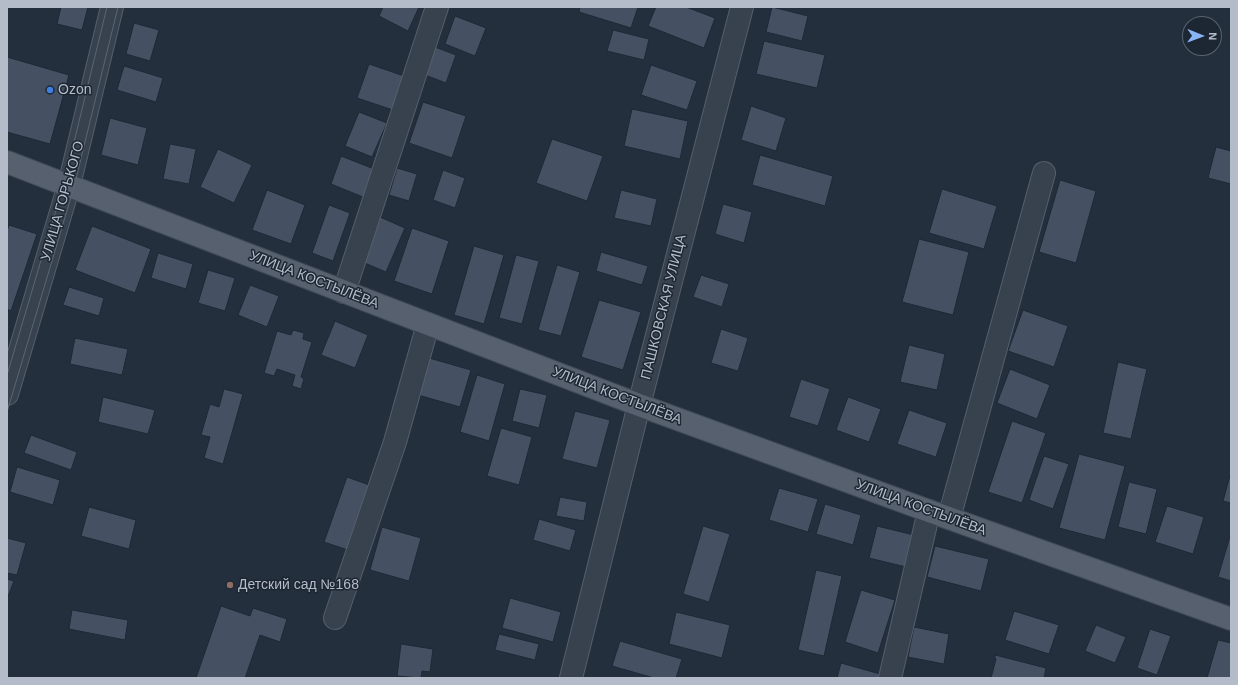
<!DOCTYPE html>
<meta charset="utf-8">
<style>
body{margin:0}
#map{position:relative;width:1238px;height:685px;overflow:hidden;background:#242f3e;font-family:Helvetica,sans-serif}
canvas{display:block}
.frame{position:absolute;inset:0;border:8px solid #b4bcc9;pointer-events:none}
.north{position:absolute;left:1182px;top:16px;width:40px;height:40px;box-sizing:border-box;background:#1d2633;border:1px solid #59626f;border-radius:50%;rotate:91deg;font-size:11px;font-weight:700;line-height:16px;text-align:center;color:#b4bcc9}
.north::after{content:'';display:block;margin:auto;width:14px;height:18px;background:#8ab4f8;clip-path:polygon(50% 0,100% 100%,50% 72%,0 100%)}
</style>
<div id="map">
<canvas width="1238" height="685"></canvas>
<div class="frame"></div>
<div class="north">N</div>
</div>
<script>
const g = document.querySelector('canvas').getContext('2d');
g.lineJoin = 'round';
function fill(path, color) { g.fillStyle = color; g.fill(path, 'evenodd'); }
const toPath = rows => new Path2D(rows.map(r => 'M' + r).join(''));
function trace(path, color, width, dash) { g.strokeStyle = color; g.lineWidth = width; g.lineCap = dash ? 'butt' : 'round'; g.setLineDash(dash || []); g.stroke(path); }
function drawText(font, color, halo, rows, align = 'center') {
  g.font = font + ' Helvetica,sans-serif'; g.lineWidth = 3; g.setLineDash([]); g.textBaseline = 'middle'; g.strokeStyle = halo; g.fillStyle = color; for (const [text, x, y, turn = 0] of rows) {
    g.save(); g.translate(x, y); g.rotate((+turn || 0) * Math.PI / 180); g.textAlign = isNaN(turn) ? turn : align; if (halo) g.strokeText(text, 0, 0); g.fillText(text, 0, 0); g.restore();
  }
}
const building = toPath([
 [61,7,88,7,82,30,57,24,61,7],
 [383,7,419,7,408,31,379,16,383,7],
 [580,7,638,7,631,28,579,12,580,7],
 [656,7,686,7,715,18,704,48,648,26,656,7],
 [772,7,808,16,802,41,766,32,772,7],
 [455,16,486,28,475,56,445,44,455,16],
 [134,23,159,30,150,61,126,54,134,23],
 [613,30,649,39,644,60,607,51,613,30],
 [764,41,825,55,817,88,756,74,764,41],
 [435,47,456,55,446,83,425,75,435,47],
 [7,57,69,75,50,144,7,132,7,57],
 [369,64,404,76,393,110,357,98,369,64],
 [651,65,697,81,687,110,641,95,651,65],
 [124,66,163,78,156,102,117,90,124,66],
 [423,102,466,116,452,158,409,143,423,102],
 [751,106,786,118,776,151,741,140,751,106],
 [632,109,688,121,680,159,624,146,632,109],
 [359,112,387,123,372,157,345,146,359,112],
 [110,118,147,128,138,165,101,155,110,118],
 [552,139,603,156,587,201,536,183,552,139],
 [170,144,196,149,189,184,163,179,170,144],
 [1216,147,1231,151,1231,184,1208,178,1216,147],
 [218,149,252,165,234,203,200,187,218,149],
 [760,155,833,176,825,206,752,185,760,155],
 [341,156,374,169,363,197,331,184,341,156],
 [397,168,417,174,409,201,389,195,397,168],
 [443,170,465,178,455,208,433,200,443,170],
 [1060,180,1096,191,1076,263,1039,252,1060,180],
 [942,189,997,206,984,249,929,233,942,189],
 [267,190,305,205,291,244,252,230,267,190],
 [621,190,657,199,651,226,614,218,621,190],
 [723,204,752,212,744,243,715,234,723,204],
 [329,205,350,213,333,261,312,253,329,205],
 [380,217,405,228,386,272,360,261,380,217],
 [9,225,37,234,11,311,7,309,7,231,9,225],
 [92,226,151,249,135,293,75,270,92,226],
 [412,228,449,241,432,294,394,281,412,228],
 [919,239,969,252,953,315,902,302,919,239],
 [474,246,504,255,484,324,454,315,474,246],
 [601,252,648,266,642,285,596,271,601,252],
 [158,253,193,264,186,289,151,278,158,253],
 [516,255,539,261,522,324,499,318,516,255],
 [557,265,580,272,561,336,538,330,557,265],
 [208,270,235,278,225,311,198,303,208,270],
 [701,275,729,284,722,307,693,297,701,275],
 [250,285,279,296,267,327,238,315,250,285],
 [69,287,104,298,99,316,63,305,69,287],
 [599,300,641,312,623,370,581,357,599,300],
 [1023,310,1068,326,1054,367,1008,351,1023,310],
 [335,321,368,335,355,368,321,355,335,321],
 [721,329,748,338,738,371,711,363,721,329],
 [293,330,304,333,303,339,312,342,301,377,304,379,301,389,292,386,295,375,277,369,274,376,264,373,277,331,291,335,293,330],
 [75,338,128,349,122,375,70,364,75,338],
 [909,345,945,354,937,390,900,382,909,345],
 [429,358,471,370,460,407,418,395,429,358],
 [1118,362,1147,369,1131,439,1103,433,1118,362],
 [1010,369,1050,385,1037,419,997,403,1010,369],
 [477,375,505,384,489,441,460,432,477,375],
 [801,379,830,389,818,426,789,417,801,379],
 [224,389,243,394,223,464,204,458,210,437,201,435,210,404,219,407,224,389],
 [520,389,547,395,539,428,512,421,520,389],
 [103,397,155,410,148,434,98,422,103,397],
 [848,397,881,409,869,442,836,430,848,397],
 [909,410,947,423,936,457,897,444,909,410],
 [575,411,610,420,597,468,562,459,575,411],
 [1012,421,1046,433,1022,503,988,492,1012,421],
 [501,428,532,437,519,485,487,476,501,428],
 [31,435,77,452,71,470,24,453,31,435],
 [1079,454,1125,466,1105,540,1059,528,1079,454],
 [1044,456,1069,464,1053,509,1029,500,1044,456],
 [17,467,60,480,53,505,10,492,17,467],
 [1231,472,1231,503,1223,501,1231,472],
 [347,477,372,486,348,550,324,542,347,477],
 [1129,482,1157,489,1146,534,1118,527,1129,482],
 [779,488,818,499,808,532,769,520,779,488],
 [560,497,587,502,584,521,556,516,560,497],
 [825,504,861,515,853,545,816,534,825,504],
 [1167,506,1204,517,1193,554,1155,542,1167,506],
 [89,507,136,520,129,549,81,536,89,507],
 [539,519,576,530,570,551,533,540,539,519],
 [703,526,730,534,709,602,683,594,703,526],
 [877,526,914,535,906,567,869,558,877,526],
 [382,527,421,538,409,581,370,570,382,527],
 [1231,533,1231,581,1218,577,1231,533],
 [7,538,26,543,17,575,7,573,7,538],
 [935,546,989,559,981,591,927,577,935,546],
 [816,570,842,576,824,656,798,650,816,570],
 [7,579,14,581,7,599,7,579],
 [861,590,895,600,878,653,845,642,861,590],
 [510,598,561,612,553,642,502,628,510,598],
 [221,606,250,616,253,608,287,619,280,642,260,635,245,678,196,678,221,606],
 [72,610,128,620,125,640,69,629,72,610],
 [1014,611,1059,625,1049,654,1005,640,1014,611],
 [676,612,730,625,722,658,669,644,676,612],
 [1096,625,1126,637,1115,663,1085,651,1096,625],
 [914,627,949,634,944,664,908,657,914,627],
 [1150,629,1171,636,1157,675,1137,668,1150,629],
 [499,634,539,644,535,660,495,650,499,634],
 [1218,640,1231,643,1231,678,1207,678,1218,640],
 [620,641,682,659,676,678,654,678,612,666,620,641],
 [401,644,433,649,430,672,422,671,421,678,397,676,401,644],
 [995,655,1046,668,1044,678,991,678,996,659,995,658,995,655],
 [841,663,880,674,879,678,837,678,841,663]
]);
const minor = toPath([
 [344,292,437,7],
 [7,394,69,185,112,7],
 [949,518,1044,173],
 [335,618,395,442,428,324],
 [571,678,639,405,742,7],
 [890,678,929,511]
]);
const major = toPath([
 [7,162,639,405,929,511,1231,619]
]);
const tram = toPath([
 [7,375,64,183,107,7],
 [7,412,74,187,118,7]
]);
const markers = [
 [50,90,4,"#3f7fe0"],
 [230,585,4,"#8d6e63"]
];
const poiNames = [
 ["Ozon",58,90],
 ["Детский сад №168",238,585]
];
const streetNames = [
 ["УЛИЦА ГОРЬКОГО",63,201,-74],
 ["УЛИЦА КОСТЫЛЁВА",314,280,21],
 ["ПАШКОВСКАЯ УЛИЦА",664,307,-76],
 ["УЛИЦА КОСТЫЛЁВА",617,396,21],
 ["УЛИЦА КОСТЫЛЁВА",921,508,20]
];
fill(building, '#455162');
trace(building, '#1f2835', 1);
trace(minor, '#565f6c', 24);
trace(major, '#414a57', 24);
trace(minor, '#38414e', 22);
trace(major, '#56606e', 22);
trace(tram, '#5a6575', 1);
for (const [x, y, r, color] of markers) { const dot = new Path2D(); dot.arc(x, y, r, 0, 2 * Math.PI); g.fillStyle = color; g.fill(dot); trace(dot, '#1d2633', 1.5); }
drawText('14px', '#b4bcc9', '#1d2633', poiNames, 'left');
drawText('14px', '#b4bcc9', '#1d2633', streetNames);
</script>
